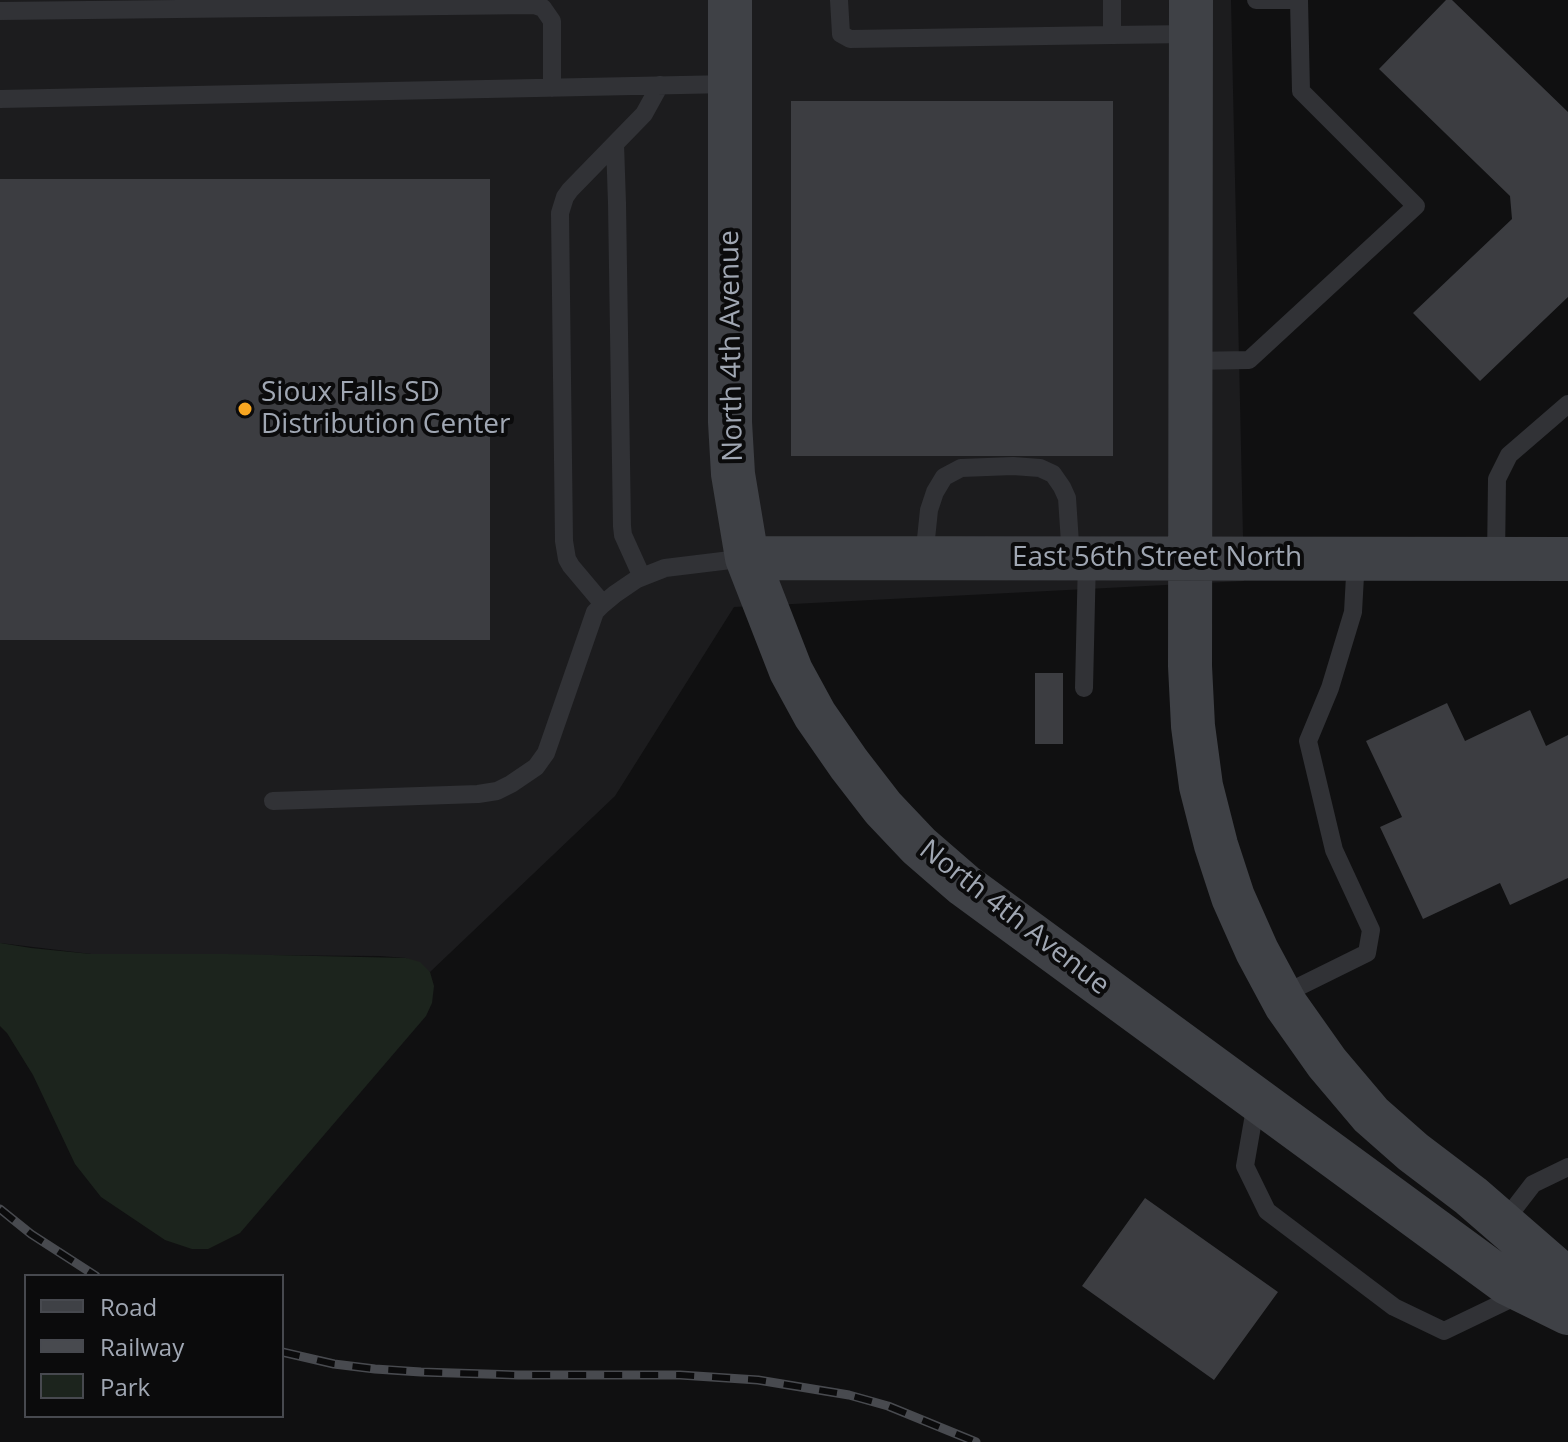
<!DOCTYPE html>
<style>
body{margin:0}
#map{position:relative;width:1568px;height:1442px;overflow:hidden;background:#101011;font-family:"Open Sans",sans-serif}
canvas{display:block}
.legend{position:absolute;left:24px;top:1274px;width:260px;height:144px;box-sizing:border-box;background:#0b0b0c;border:2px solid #47494f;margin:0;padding:10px 14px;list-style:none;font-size:24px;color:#a0a7b3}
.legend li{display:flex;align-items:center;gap:16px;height:40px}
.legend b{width:40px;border:2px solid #47494f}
</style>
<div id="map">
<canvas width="1568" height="1442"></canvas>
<ul class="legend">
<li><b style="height:10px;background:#3f4146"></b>Road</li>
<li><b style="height:10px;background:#484a4f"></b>Railway</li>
<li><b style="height:22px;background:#1c241d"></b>Park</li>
</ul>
</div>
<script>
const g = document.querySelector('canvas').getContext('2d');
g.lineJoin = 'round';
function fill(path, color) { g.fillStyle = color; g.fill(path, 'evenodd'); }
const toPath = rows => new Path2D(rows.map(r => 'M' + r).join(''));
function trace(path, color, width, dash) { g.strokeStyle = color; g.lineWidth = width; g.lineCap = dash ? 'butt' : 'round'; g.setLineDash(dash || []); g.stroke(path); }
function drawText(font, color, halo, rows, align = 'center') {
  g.font = font + ' "Open Sans",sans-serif'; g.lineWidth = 8; g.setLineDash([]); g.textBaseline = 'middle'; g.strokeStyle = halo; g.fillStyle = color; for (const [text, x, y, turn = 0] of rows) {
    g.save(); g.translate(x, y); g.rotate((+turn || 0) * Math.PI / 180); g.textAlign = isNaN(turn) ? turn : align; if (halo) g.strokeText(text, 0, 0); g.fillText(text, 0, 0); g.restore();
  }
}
const built = toPath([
 [0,0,1231,0,1244,581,734,607,615,796,430,972,406,958,380,956,91,954,0,943]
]);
const green = toPath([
 [0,943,31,948,91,954,228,954,406,958,420,962,430,972,434,986,432,1003,426,1016,240,1233,208,1249,192,1249,165,1240,101,1197,75,1164,33,1075,7,1033,0,1026]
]);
const building = toPath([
 [1446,0,1452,0,1568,112,1568,297,1480,381,1413,313,1512,219,1510,196,1379,69],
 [791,101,1113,101,1113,456,791,456],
 [0,179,490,179,490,640,0,640],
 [1035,673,1063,673,1063,744,1035,744],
 [1447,703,1465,741,1530,710,1546,746,1568,735,1568,878,1510,905,1500,883,1423,919,1380,827,1402,817,1366,741],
 [1145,1198,1278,1292,1214,1380,1082,1286]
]);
const lane = toPath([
 [839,0,841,34,850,39,1112,35],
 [1112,0,1112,35,1190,34],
 [0,11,534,5,543,8,552,21,552,88],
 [0,99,730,84],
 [615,144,617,203,622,526,623,535,642,577],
 [1190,361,1249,360,1416,206,1301,91,1299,0,1256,0],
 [924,558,929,510,935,492,944,477,961,468,1013,466,1040,468,1053,474,1062,487,1067,498,1071,558],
 [1496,559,1497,479,1509,455,1568,404],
 [603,604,571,566,567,559,564,541,560,213,565,197,570,190,644,114,660,85],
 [1084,688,1087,558],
 [273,801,478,794,497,791,511,784,536,767,546,753,595,612,603,604,615,594,637,579,665,568,747,558],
 [1282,995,1367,953,1371,930,1334,850,1308,741,1330,688,1353,612,1356,558],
 [1256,1103,1245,1166,1267,1211,1394,1307,1444,1331,1521,1294],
 [1503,1223,1533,1184,1568,1167]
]);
const secondary = toPath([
 [730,0,730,422,733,474,747,558,791,671,815,715,849,764,883,808,919,846,964,885,1507,1283,1568,1313],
 [1191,0,1190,666,1193,726,1201,786,1216,845,1233,897,1257,951,1286,1005,1327,1063,1371,1115,1413,1152,1471,1196,1568,1280],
 [747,558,1568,559]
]);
const rail = toPath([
 [0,1209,31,1234,96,1276],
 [282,1352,334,1364,375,1369,421,1372,518,1375,680,1375,758,1380,849,1395,888,1406,976,1442]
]);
const markers = [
 [245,409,8,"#f8a621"]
];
const streetNames = [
 ["North 4th Avenue",732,346,-91],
 ["East 56th Street North",1157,558],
 ["North 4th Avenue",1014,918,38]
];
const poiNames = [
 ["Sioux Falls SD",261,393],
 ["Distribution Center",261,425]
];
fill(built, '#1c1c1e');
fill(green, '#1c241d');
fill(building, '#3c3d41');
trace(lane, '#313236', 18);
trace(secondary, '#3f4146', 44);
trace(rail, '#484a4f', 9);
trace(rail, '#0b0b0c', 6, [18]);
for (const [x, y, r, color] of markers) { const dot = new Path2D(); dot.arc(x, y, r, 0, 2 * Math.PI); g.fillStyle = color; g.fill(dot); trace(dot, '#0b0b0c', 3); }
drawText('28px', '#a0a7b3', '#0b0b0c', streetNames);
drawText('28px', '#a0a7b3', '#0b0b0c', poiNames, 'left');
</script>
